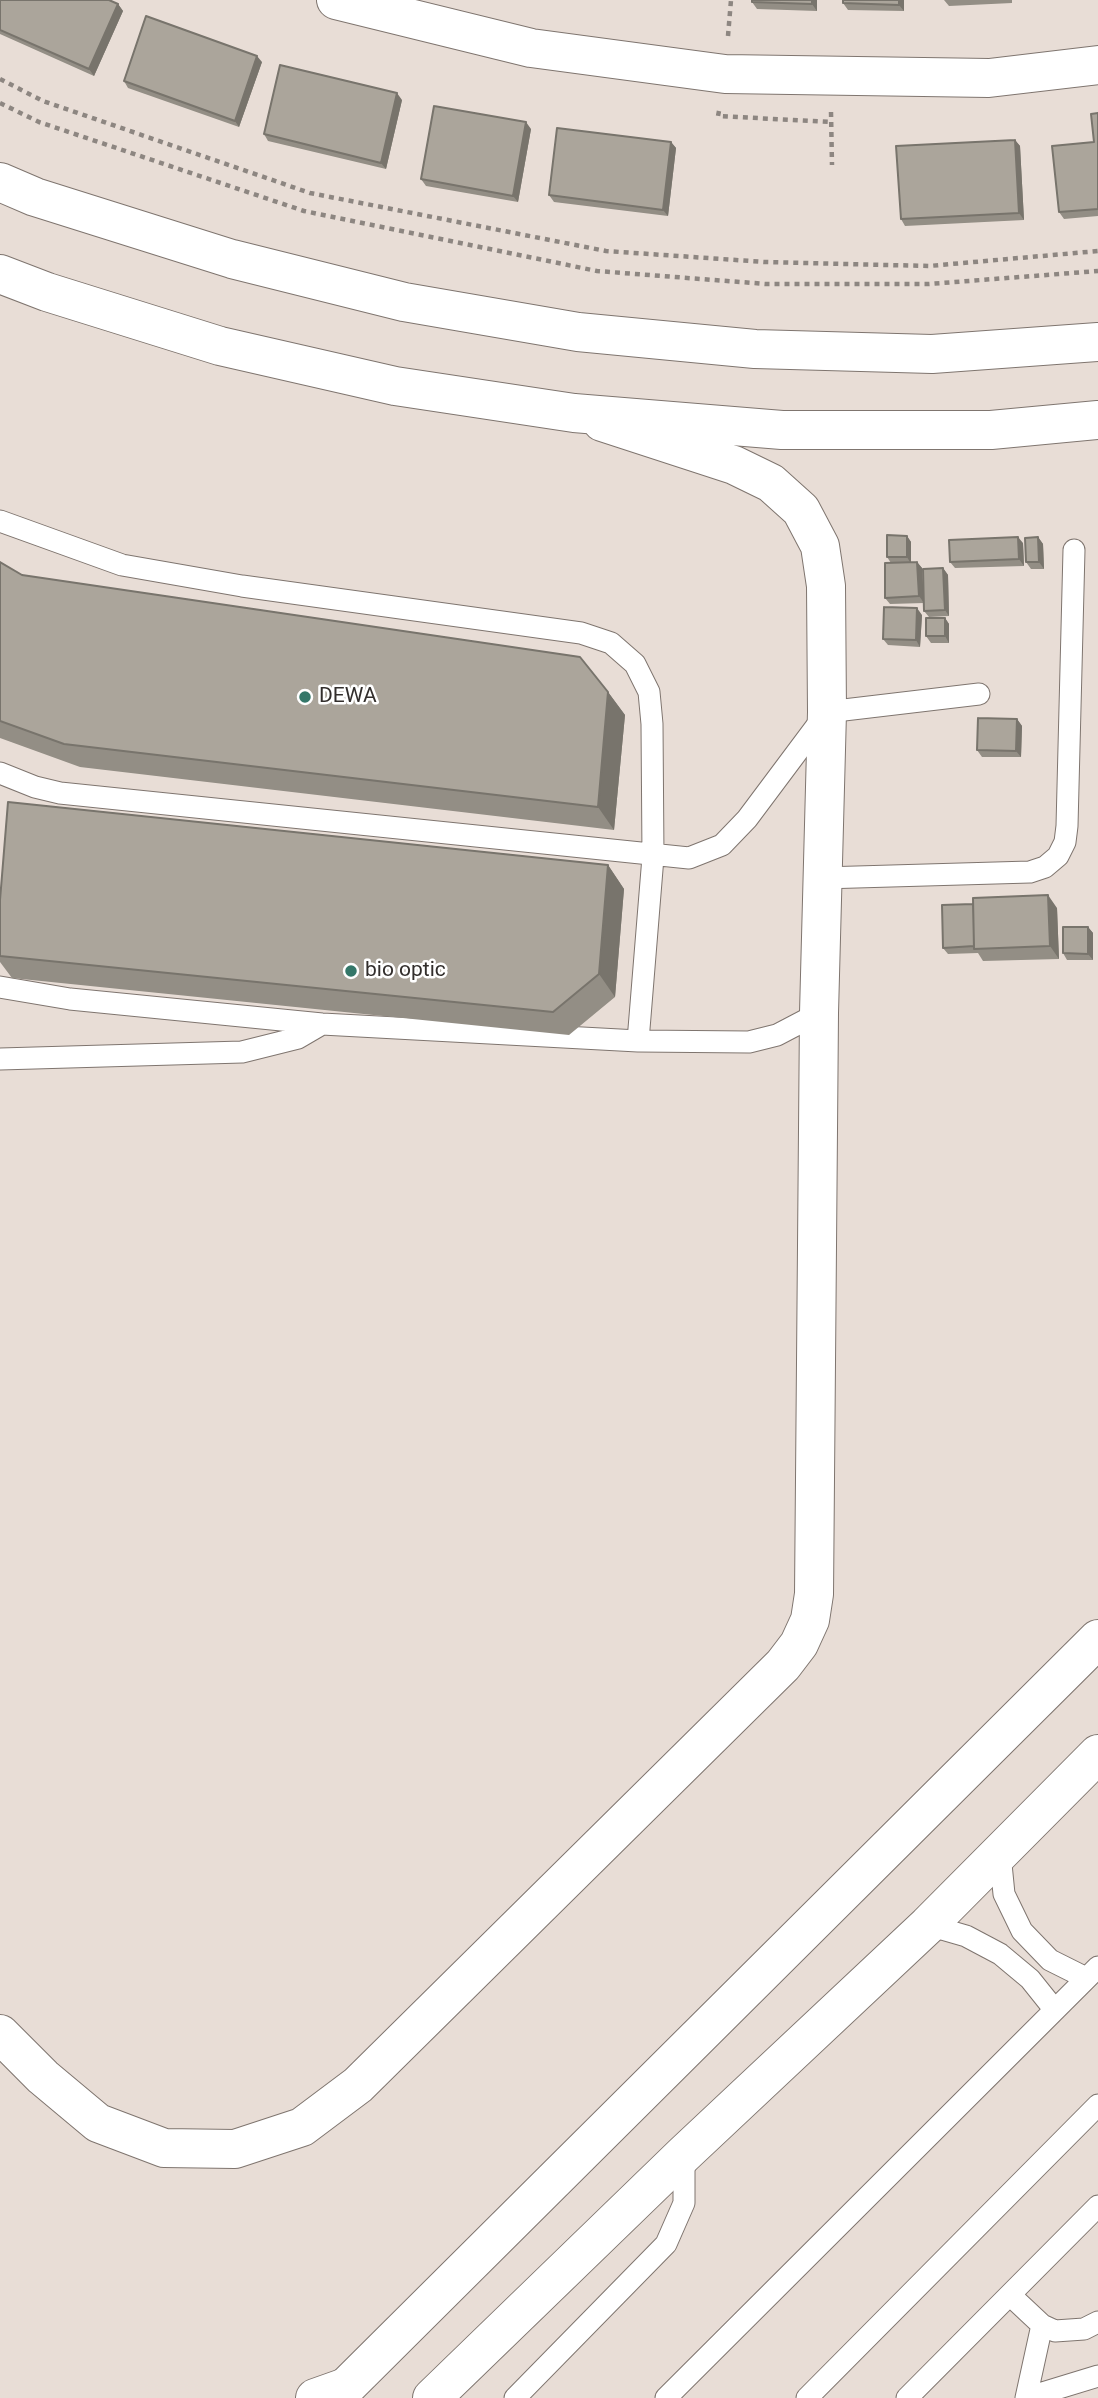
<!DOCTYPE html>
<style>
body{margin:0}
canvas{display:block;background:#e8ddd6}
</style>
<canvas width="1098" height="2398"></canvas>
<script>
const g = document.querySelector('canvas').getContext('2d');
g.lineJoin = 'round';
const toPath = rows => new Path2D(rows.map(r => 'M' + r).join(''));
function trace(path, color, width, dash) { g.strokeStyle = color; g.lineWidth = width; g.lineCap = dash ? 'butt' : 'round'; g.setLineDash(dash || []); g.stroke(path); }
function fill(path, color) { g.fillStyle = color; g.fill(path, 'evenodd'); }
function drawText(font, color, halo, rows, align = 'center') {
  g.font = font + ' Roboto,sans-serif'; g.lineWidth = 5; g.setLineDash([]); g.textBaseline = 'middle'; g.strokeStyle = halo; g.fillStyle = color; for (const [text, x, y, turn = 0] of rows) {
    g.save(); g.translate(x, y); g.rotate((+turn || 0) * Math.PI / 180); g.textAlign = isNaN(turn) ? turn : align; if (halo) g.strokeText(text, 0, 0); g.fillText(text, 0, 0); g.restore();
  }
}
const path = toPath([
 [728,36,731,0],
 [0,79,43,101,310,193,606,251,765,262,929,266,1098,251],
 [0,103,39,122,304,211,597,271,766,284,929,284,1098,271],
 [719,111,718,116,831,122],
 [831,112,832,165]
]);
const service = toPath([
 [0,521,122,565,242,586,581,633,611,643,635,664,649,692,652,724,653,857,638,1041],
 [0,773,35,787,60,793,689,858,722,845,747,819,827,712,979,694],
 [822,878,1030,872,1045,867,1058,856,1065,842,1067,826,1074,550],
 [0,987,70,999,322,1024,638,1041,749,1042,777,1035,819,1013],
 [0,1059,242,1052,298,1038,322,1024],
 [1000,1854,1004,1894,1022,1931,1050,1960,1086,1978],
 [928,1925,966,1936,1000,1954,1030,1979,1054,2009],
 [1010,2295,1042,2325,1055,2331,1084,2329,1098,2322],
 [515,2398,666,2244,684,2203,684,2154],
 [666,2398,1098,1967],
 [807,2398,1098,2105],
 [907,2398,1098,2206],
 [1026,2398,1098,2376],
 [1026,2398,1042,2325]
]);
const minor = toPath([
 [336,0,531,48,725,74,989,78,1098,65],
 [0,2034,43,2077,98,2123,164,2148,235,2149,302,2127,358,2085,783,1665,799,1644,810,1620,814,1594,819,1013,827,712,826,586,820,546,801,510,771,483,734,465,602,422]
]);
const tertiary = toPath([
 [0,182,35,197,232,259,404,302,578,332,755,349,932,354,1098,342],
 [0,274,47,292,220,346,395,386,574,413,782,430,991,430,1098,420],
 [335,2398,1098,1639],
 [432,2398,684,2154,928,1925,1098,1754]
]);
const secondary = toPath([
 [315,2398,346,2387]
]);
const wall = toPath([
 [0,0,118,4,123,11,94,76,0,34],
 [817,0,817,11,757,9,752,2],
 [904,0,904,11,848,10,843,3],
 [944,0,1012,0,1012,3,949,6],
 [262,62,239,127,128,88,124,81],
 [402,100,386,169,268,141,264,134],
 [1098,113,1098,216,1064,219,1059,212,1094,142],
 [531,129,518,202,426,186,421,179],
 [1015,140,1020,146,1024,220,905,226,901,219],
 [671,142,676,148,668,216,554,202,549,195],
 [907,536,911,542,911,562,917,562,922,568,924,603,890,604,885,598,891,563,887,557],
 [1038,537,1043,544,1044,569,1031,569,1026,562],
 [1023,543,1024,566,955,568,950,562],
 [0,562,22,575,608,692,625,715,614,830,80,767,0,738],
 [943,568,948,575,949,616,929,617,924,611],
 [922,615,920,647,888,645,883,639],
 [945,618,949,624,949,643,931,643,926,636],
 [1017,719,1022,726,1021,757,982,757,977,750],
 [608,865,624,889,615,997,569,1035,12,978,0,962,0,900],
 [1057,908,1059,959,983,961,978,953,948,954,943,948],
 [1088,927,1093,933,1093,960,1067,960,1063,953]
]);
const shadedWall = toPath([
 [812,0,817,0,817,11,812,4],
 [899,0,904,0,904,11,899,5],
 [118,4,123,11,94,76,89,69],
 [257,56,262,62,239,127,235,121],
 [397,93,402,100,386,169,381,163],
 [526,122,531,129,518,202,513,196],
 [1015,140,1020,146,1024,220,1019,213],
 [671,142,676,148,668,216,663,210],
 [907,536,911,542,911,564,907,557],
 [1018,537,1023,543,1024,566,1019,559],
 [1038,537,1043,544,1044,569,1039,562],
 [917,562,922,568,924,603,919,596],
 [943,568,948,575,949,616,945,610],
 [917,608,922,615,920,647,916,640],
 [945,618,949,624,949,643,945,636],
 [608,692,625,715,614,830,598,807],
 [1017,719,1022,726,1021,757,1016,751],
 [608,865,624,889,615,997,599,974],
 [1048,895,1057,908,1059,959,1050,946],
 [1088,927,1093,933,1093,960,1088,954]
]);
const building = toPath([
 [0,0,109,0,118,4,89,69,0,30,0,0],
 [752,0,812,0,812,4,752,2,752,0],
 [843,0,899,0,899,5,843,3,843,0],
 [146,16,257,56,235,121,124,81,146,16],
 [280,65,397,93,381,163,264,134,280,65],
 [434,106,526,122,513,196,421,179,434,106],
 [1098,113,1098,209,1059,212,1052,146,1094,142,1091,114,1098,113],
 [557,128,671,142,663,210,549,195,557,128],
 [1015,140,1019,213,901,219,896,146,1015,140],
 [887,535,907,536,907,557,887,557,887,535],
 [1018,537,1019,559,950,562,949,540,1018,537],
 [1038,537,1039,562,1026,562,1025,538,1038,537],
 [0,562,22,575,580,657,608,692,598,807,64,744,0,721,0,562],
 [917,562,919,596,885,598,885,563,917,562],
 [943,568,945,610,924,611,923,569,943,568],
 [884,607,917,608,916,640,883,639,884,607],
 [926,618,945,618,945,636,926,636,926,618],
 [978,718,1017,719,1016,751,977,750,978,718],
 [8,802,608,865,599,974,553,1012,0,956,0,900,8,802],
 [1048,895,1050,946,974,949,973,898,1048,895],
 [973,904,974,946,943,948,942,905,973,904],
 [1063,927,1088,927,1088,954,1063,953,1063,927]
]);
const markers = [
 [305,697,7,"#347769"],
 [351,971,7,"#347769"]
];
const poiNames = [
 ["DEWA",319,697],
 ["bio optic",365,971]
];
trace(service, '#7f756f', 23);
trace(minor, '#7f756f', 40);
trace(tertiary, '#7f756f', 40);
trace(secondary, '#7f756f', 40);
trace(path, '#8d8681', 4.5, [5, 5]);
trace(service, '#fff', 21);
trace(minor, '#fff', 38);
trace(tertiary, '#fff', 38);
trace(secondary, '#fff', 38);
fill(wall, '#938e85');
fill(shadedWall, '#78746c');
fill(building, '#aba59b');
trace(building, '#78746c', 2);
for (const [x, y, r, color] of markers) { const dot = new Path2D(); dot.arc(x, y, r, 0, 2 * Math.PI); g.fillStyle = color; g.fill(dot); trace(dot, '#fff', 2.5); }
drawText('21px', '#322e2c', '#fff', poiNames, 'left');
</script>
